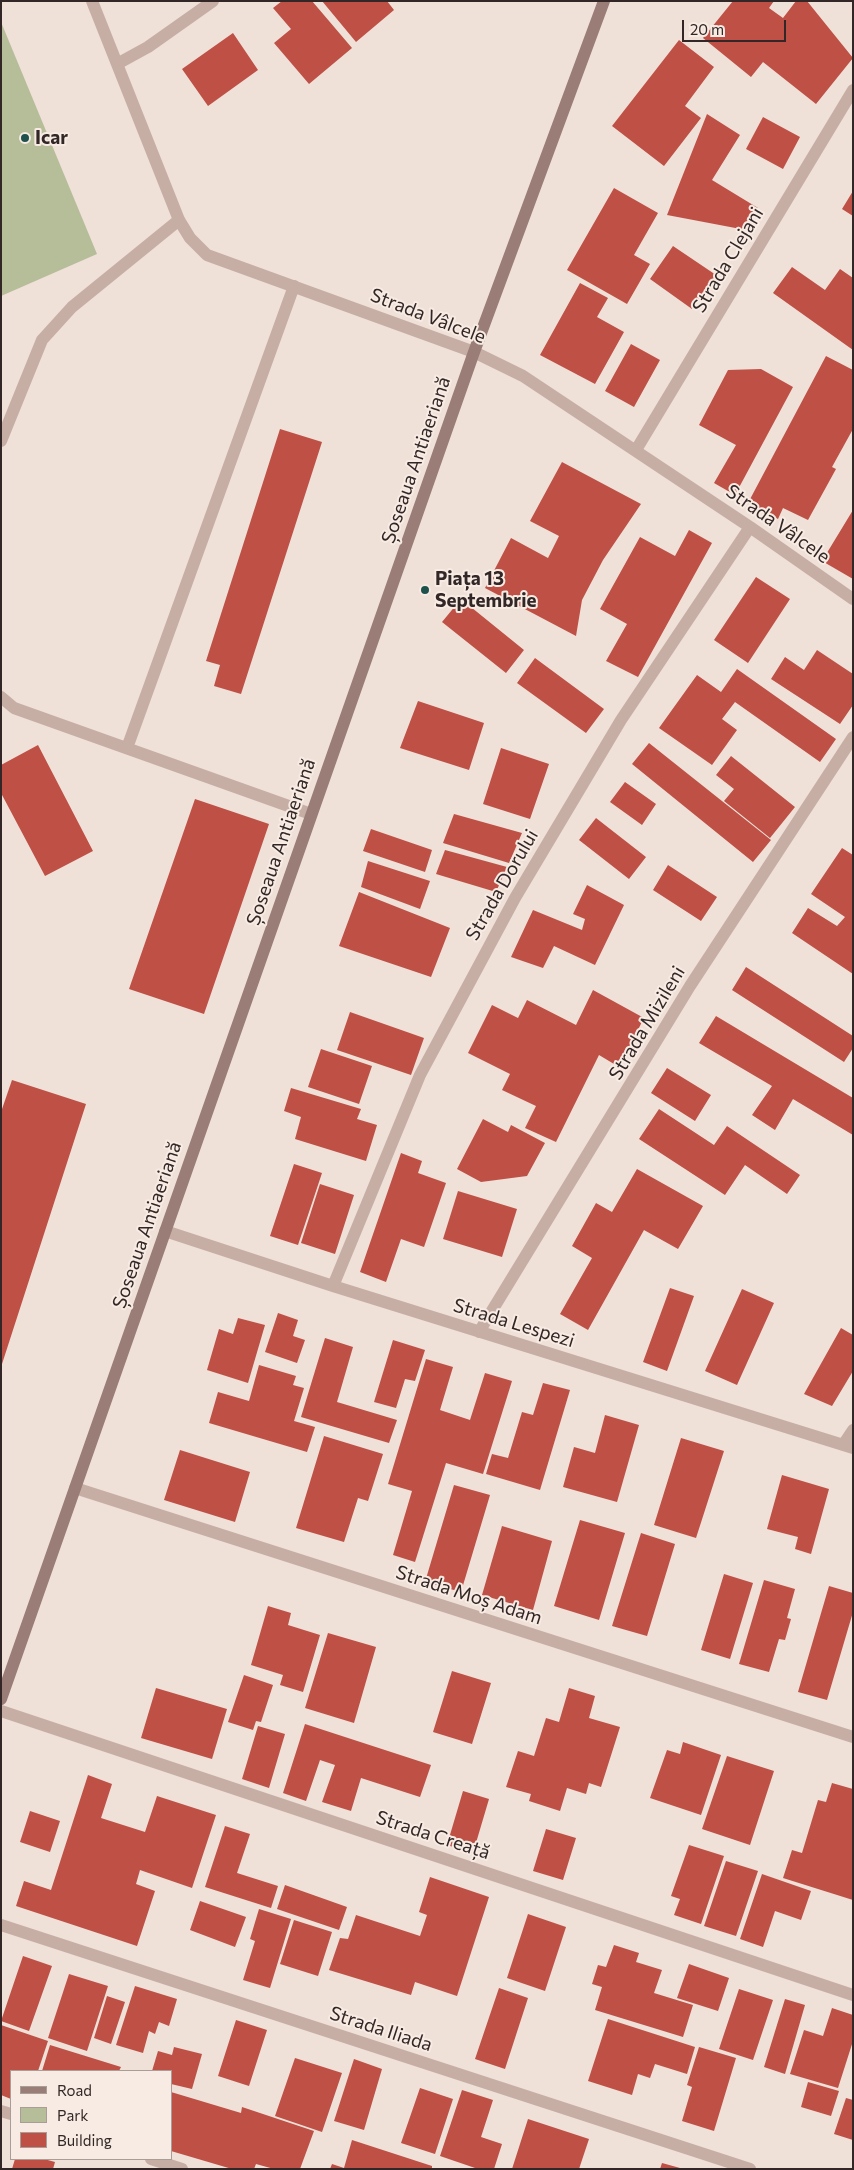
<!DOCTYPE html>
<meta charset="utf-8">
<style>
body{margin:0}
#map{position:relative;width:854px;height:2170px;overflow:hidden;background:#efe0d8;font-family:Commissioner,sans-serif}
canvas{display:block}
.frame{position:absolute;inset:0;border:2px solid #322726;pointer-events:none}
.legend{position:absolute;left:10px;top:2070px;width:162px;height:90px;box-sizing:border-box;background:#f7ebe3;border:1px solid #a89d97;margin:0;padding:6px 9px;list-style:none;font-size:15px;color:#322726}
.legend li{display:flex;align-items:center;gap:10px;height:25px}
.legend b{width:25px;border:1px solid #a89d97}
.scale{position:absolute;left:682px;top:20px;width:104px;height:22px;box-sizing:border-box;border:2px solid #322726;border-top:0;padding-left:6px;font-size:15px;line-height:18px;white-space:nowrap;color:#322726;-webkit-text-stroke:4px #f7ebe3;paint-order:stroke}
</style>
<div id="map">
<canvas width="854" height="2170"></canvas>
<div class="frame"></div>
<ul class="legend">
<li><b style="height:6px;background:#997d76"></b>Road</li>
<li><b style="height:14px;background:#b6bd99"></b>Park</li>
<li><b style="height:14px;background:#be5046"></b>Building</li>
</ul>
<div class="scale">20 m</div>
</div>
<script>
const g = document.querySelector('canvas').getContext('2d');
g.lineJoin = 'round';
function fill(path, color) { g.fillStyle = color; g.fill(path, 'evenodd'); }
const toPath = rows => new Path2D(rows.map(r => 'M' + r).join(''));
function trace(path, color, width, dash) { g.strokeStyle = color; g.lineWidth = width; g.lineCap = dash ? 'butt' : 'round'; g.setLineDash(dash || []); g.stroke(path); }
function drawText(font, color, halo, rows, align = 'center') {
  g.font = font + ' Commissioner,sans-serif'; g.lineWidth = 4; g.setLineDash([]); g.textBaseline = 'middle'; g.strokeStyle = halo; g.fillStyle = color; for (const [text, x, y, turn = 0] of rows) {
    g.save(); g.translate(x, y); g.rotate((+turn || 0) * Math.PI / 180); g.textAlign = isNaN(turn) ? turn : align; if (halo) g.strokeText(text, 0, 0); g.fillText(text, 0, 0); g.restore();
  }
}
const green = toPath([
 [1,22,97,254,1,296]
]);
const building = toPath([
 [282,1,312,1,352,48,309,84,274,43,291,29,273,8],
 [322,1,387,1,394,10,356,42],
 [733,1,774,1,769,8,783,18,796,1,807,1,853,58,816,104,763,62,751,77,703,38],
 [233,33,258,70,208,106,182,69],
 [679,40,714,67,685,106,701,118,664,166,612,126],
 [707,114,740,135,712,180,758,208,746,230,667,215],
 [763,117,800,137,783,169,746,149],
 [614,188,658,213,634,255,650,264,627,304,567,270],
 [853,191,853,216,842,209],
 [673,246,716,275,692,309,650,279],
 [792,267,825,290,840,269,853,278,853,350,773,293],
 [580,283,608,298,597,317,624,332,595,384,540,355],
 [631,344,660,360,634,407,605,391],
 [826,356,853,370,853,429,832,467,836,469,808,520,783,508,778,519,748,503],
 [761,369,793,387,735,495,714,483,736,445,699,425,728,370],
 [280,429,322,442,241,694,214,686,220,665,206,661],
 [562,462,641,504,603,560,582,600,576,636,485,588,511,538,548,558,559,536,530,521],
 [853,510,853,579,822,561],
 [689,530,712,543,638,677,606,661,627,624,600,609,640,537,675,556],
 [756,577,790,599,748,663,714,640],
 [461,599,524,650,506,673,442,622],
 [817,650,853,674,853,705,840,724,771,679,785,657,804,670],
 [535,658,604,709,586,733,517,683],
 [737,669,836,739,820,762,735,702,722,719,737,730,712,765,659,728,697,675,721,692],
 [418,701,484,723,469,770,400,748],
 [649,743,771,840,753,862,632,764],
 [38,745,93,851,45,876,1,793,1,765],
 [501,748,549,764,530,819,483,804],
 [731,756,795,807,770,838,724,801,734,789,716,775],
 [625,782,656,804,642,825,610,802],
 [195,799,269,824,204,1014,129,989],
 [454,814,522,833,509,863,443,843],
 [596,818,646,857,629,879,579,840],
 [371,829,432,850,425,872,363,851],
 [842,848,853,855,853,974,792,933,808,908,837,926,845,917,811,894],
 [445,850,507,867,496,892,436,874],
 [368,861,430,881,420,909,361,887],
 [668,865,717,897,701,921,653,890],
 [587,885,624,905,595,965,554,946,543,968,511,957,533,910,582,930,585,919,573,914],
 [359,892,450,928,431,977,339,946],
 [746,967,853,1036,853,1048,844,1062,732,990],
 [593,990,644,1018,619,1067,599,1055,556,1142,525,1128,536,1106,502,1090,510,1074,468,1053,492,1005,518,1018,527,1000,576,1025],
 [350,1012,424,1038,411,1075,337,1050],
 [716,1016,853,1098,853,1135,793,1099,775,1130,752,1115,772,1086,699,1043],
 [321,1049,372,1066,359,1104,308,1087],
 [667,1068,711,1095,695,1121,651,1093],
 [12,1080,86,1104,2,1364,1,1112],
 [291,1088,361,1109,357,1119,377,1125,366,1161,295,1139,301,1117,284,1111],
 [659,1109,714,1145,727,1126,800,1175,787,1194,745,1165,725,1195,639,1139],
 [483,1119,508,1132,511,1125,545,1143,527,1176,481,1182,457,1169],
 [401,1153,422,1161,418,1173,446,1183,424,1247,401,1239,386,1282,360,1272],
 [294,1164,322,1173,298,1245,270,1236],
 [637,1169,703,1206,678,1249,644,1230,588,1330,560,1314,592,1258,572,1246,596,1203,612,1212],
 [320,1184,354,1195,335,1254,301,1243],
 [458,1191,517,1209,502,1257,443,1239],
 [670,1288,694,1296,667,1371,643,1362],
 [742,1289,774,1303,737,1385,705,1371],
 [278,1313,298,1320,293,1336,305,1340,297,1363,265,1352],
 [238,1318,265,1325,248,1383,207,1370,219,1329,233,1334],
 [841,1328,853,1335,853,1371,832,1406,804,1394],
 [325,1338,353,1347,337,1402,397,1420,389,1443,301,1417],
 [393,1340,425,1350,415,1381,405,1379,396,1408,374,1402],
 [426,1359,453,1367,440,1410,470,1420,485,1373,512,1381,483,1474,446,1463,415,1562,393,1555,412,1491,388,1484],
 [259,1365,296,1376,293,1385,304,1388,294,1421,315,1427,307,1452,209,1423,218,1392,249,1401],
 [543,1383,570,1390,540,1490,486,1474,492,1454,508,1458,522,1412,533,1415],
 [605,1415,639,1425,617,1502,563,1487,574,1447,595,1453],
 [324,1436,383,1454,368,1501,358,1498,344,1542,296,1528],
 [681,1438,724,1451,696,1538,654,1525],
 [180,1450,250,1472,235,1522,164,1500],
 [782,1475,829,1489,811,1554,795,1549,798,1537,767,1529],
 [454,1485,490,1495,461,1592,425,1582],
 [580,1520,625,1533,599,1620,554,1606],
 [502,1526,552,1541,533,1610,482,1595],
 [641,1533,675,1544,647,1636,612,1626],
 [724,1574,753,1583,730,1659,701,1650],
 [764,1580,795,1589,787,1618,791,1619,785,1640,779,1639,769,1672,739,1664],
 [829,1586,853,1593,853,1612,827,1700,798,1692],
 [268,1606,291,1613,288,1625,320,1635,303,1692,280,1685,283,1675,251,1665],
 [328,1633,376,1647,354,1723,305,1708],
 [452,1671,491,1683,472,1744,433,1732],
 [244,1675,273,1685,261,1722,256,1721,253,1730,228,1722],
 [156,1688,227,1709,212,1759,141,1738],
 [569,1688,595,1696,589,1718,620,1727,601,1787,589,1783,586,1794,567,1788,560,1811,529,1801,531,1794,506,1787,518,1751,534,1756,546,1718,559,1722],
 [305,1724,431,1765,420,1797,361,1778,351,1811,322,1802,335,1765,320,1760,306,1801,283,1793],
 [258,1726,285,1734,269,1788,242,1779],
 [683,1742,721,1755,701,1815,650,1798,667,1750,680,1754],
 [727,1756,774,1771,750,1845,702,1829],
 [88,1775,112,1784,101,1818,145,1832,157,1796,216,1815,192,1888,140,1870,136,1884,155,1891,137,1946,16,1906,24,1881,51,1890],
 [832,1783,853,1789,853,1900,783,1878,792,1850,802,1853,818,1800,826,1802],
 [463,1791,489,1799,473,1853,447,1845],
 [30,1811,60,1821,50,1852,20,1842],
 [225,1826,250,1834,237,1873,278,1886,271,1908,205,1887],
 [546,1829,576,1838,563,1880,533,1871],
 [689,1845,724,1856,701,1924,674,1915,680,1899,671,1896],
 [726,1861,758,1871,736,1936,704,1926],
 [762,1874,811,1891,801,1920,775,1911,763,1947,740,1939],
 [430,1877,489,1897,457,1996,415,1982,411,1995,329,1970,340,1938,348,1939,356,1915,420,1936,427,1915,419,1912],
 [285,1885,347,1907,339,1930,277,1909],
 [200,1901,246,1917,235,1947,190,1930],
 [259,1909,291,1919,270,1988,243,1980,255,1941,250,1939],
 [528,1914,566,1927,545,1991,507,1978],
 [294,1920,332,1932,318,1976,280,1964],
 [614,1945,639,1953,636,1962,662,1970,654,1993,693,2005,683,2037,595,2010,602,1987,592,1984,598,1965,606,1967],
 [23,1956,52,1966,29,2031,1,2021],
 [689,1964,729,1978,718,2011,677,1998],
 [69,1974,108,1986,87,2051,48,2038],
 [135,1986,177,1999,169,2026,159,2022,155,2034,149,2031,143,2053,116,2045],
 [499,1988,528,1998,505,2069,475,2059],
 [739,1989,773,2000,753,2060,719,2049],
 [107,1996,125,2002,111,2044,94,2038],
 [785,1999,805,2005,785,2074,764,2067],
 [832,2008,853,2015,853,2041,838,2088,790,2074,804,2030,823,2036],
 [608,2019,695,2047,687,2074,655,2064,650,2078,638,2074,632,2095,588,2081],
 [236,2020,267,2030,249,2086,218,2076],
 [1,2025,48,2041,38,2071,11,2071,11,2099,1,2095],
 [50,2045,121,2067,119,2071,42,2071],
 [174,2047,202,2054,192,2089,171,2084,171,2071,152,2071,158,2051,172,2055],
 [699,2047,736,2058,714,2131,682,2121,692,2087,687,2085],
 [295,2058,342,2073,322,2132,275,2116],
 [354,2059,382,2069,364,2130,334,2121],
 [808,2082,839,2091,831,2116,801,2107],
 [420,2088,453,2099,435,2154,401,2143],
 [462,2090,493,2100,481,2137,502,2144,494,2169,478,2169,440,2156],
 [171,2092,241,2113,242,2107,314,2131,300,2169,274,2169,256,2164,254,2169,232,2169,171,2151],
 [846,2098,853,2100,853,2140,834,2134],
 [528,2119,589,2139,579,2169,512,2169],
 [352,2140,432,2166,432,2169,330,2169,332,2164,344,2168],
 [15,2159,44,2159,55,2162,53,2169,12,2169],
 [662,2163,680,2168,680,2169,660,2169]
]);
const lane = toPath([
 [1,441,42,340,72,307,179,220],
 [1,697,14,708,311,814],
 [127,748,294,286]
]);
const street = toPath([
 [92,1,179,220,190,238,207,255,474,352,523,376,750,527,853,599],
 [117,64,148,47,213,1],
 [636,450,853,90],
 [165,1231,333,1286,853,1448],
 [333,1286,420,1075,515,898,621,720,750,527],
 [479,1332,690,986,853,737],
 [843,1445,853,1430],
 [75,1488,853,1737],
 [1,1711,853,1995],
 [1,1925,750,2169],
 [1,2111,11,2114],
 [151,2159,182,2169]
]);
const secondary = toPath([
 [1,1699,474,352,604,1]
]);
const markers = [
 [25,138,5,"#1e504c"],
 [425,590,5,"#1e504c"]
];
const poiNames = [
 ["Icar",35,138],
 ["Piața 13",435,579],
 ["Septembrie",435,601]
];
const streetNames = [
 ["Strada Clejani",728,260,-59],
 ["Strada Vâlcele",428,316,21],
 ["Șoseaua Antiaeriană",416,460,-71],
 ["Strada Vâlcele",778,524,35],
 ["Șoseaua Antiaeriană",281,842,-71],
 ["Strada Dorului",502,885,-60],
 ["Strada Mizileni",647,1023,-59],
 ["Șoseaua Antiaeriană",147,1225,-71],
 ["Strada Lespezi",514,1323,17],
 ["Strada Moș Adam",469,1595,18],
 ["Strada Creață",433,1835,18],
 ["Strada Iliada",381,2029,18]
];
fill(green, '#b6bd99');
fill(building, '#be5046');
trace(lane, '#c6aea5', 12);
trace(street, '#c6aea5', 12);
trace(secondary, '#997d76', 12);
for (const [x, y, r, color] of markers) { const dot = new Path2D(); dot.arc(x, y, r, 0, 2 * Math.PI); g.fillStyle = color; g.fill(dot); trace(dot, '#f7ebe3', 2); }
drawText('bold 19px', '#322726', '#f7ebe3', poiNames, 'left');
drawText('19px', '#322726', '#f7ebe3', streetNames);
</script>
